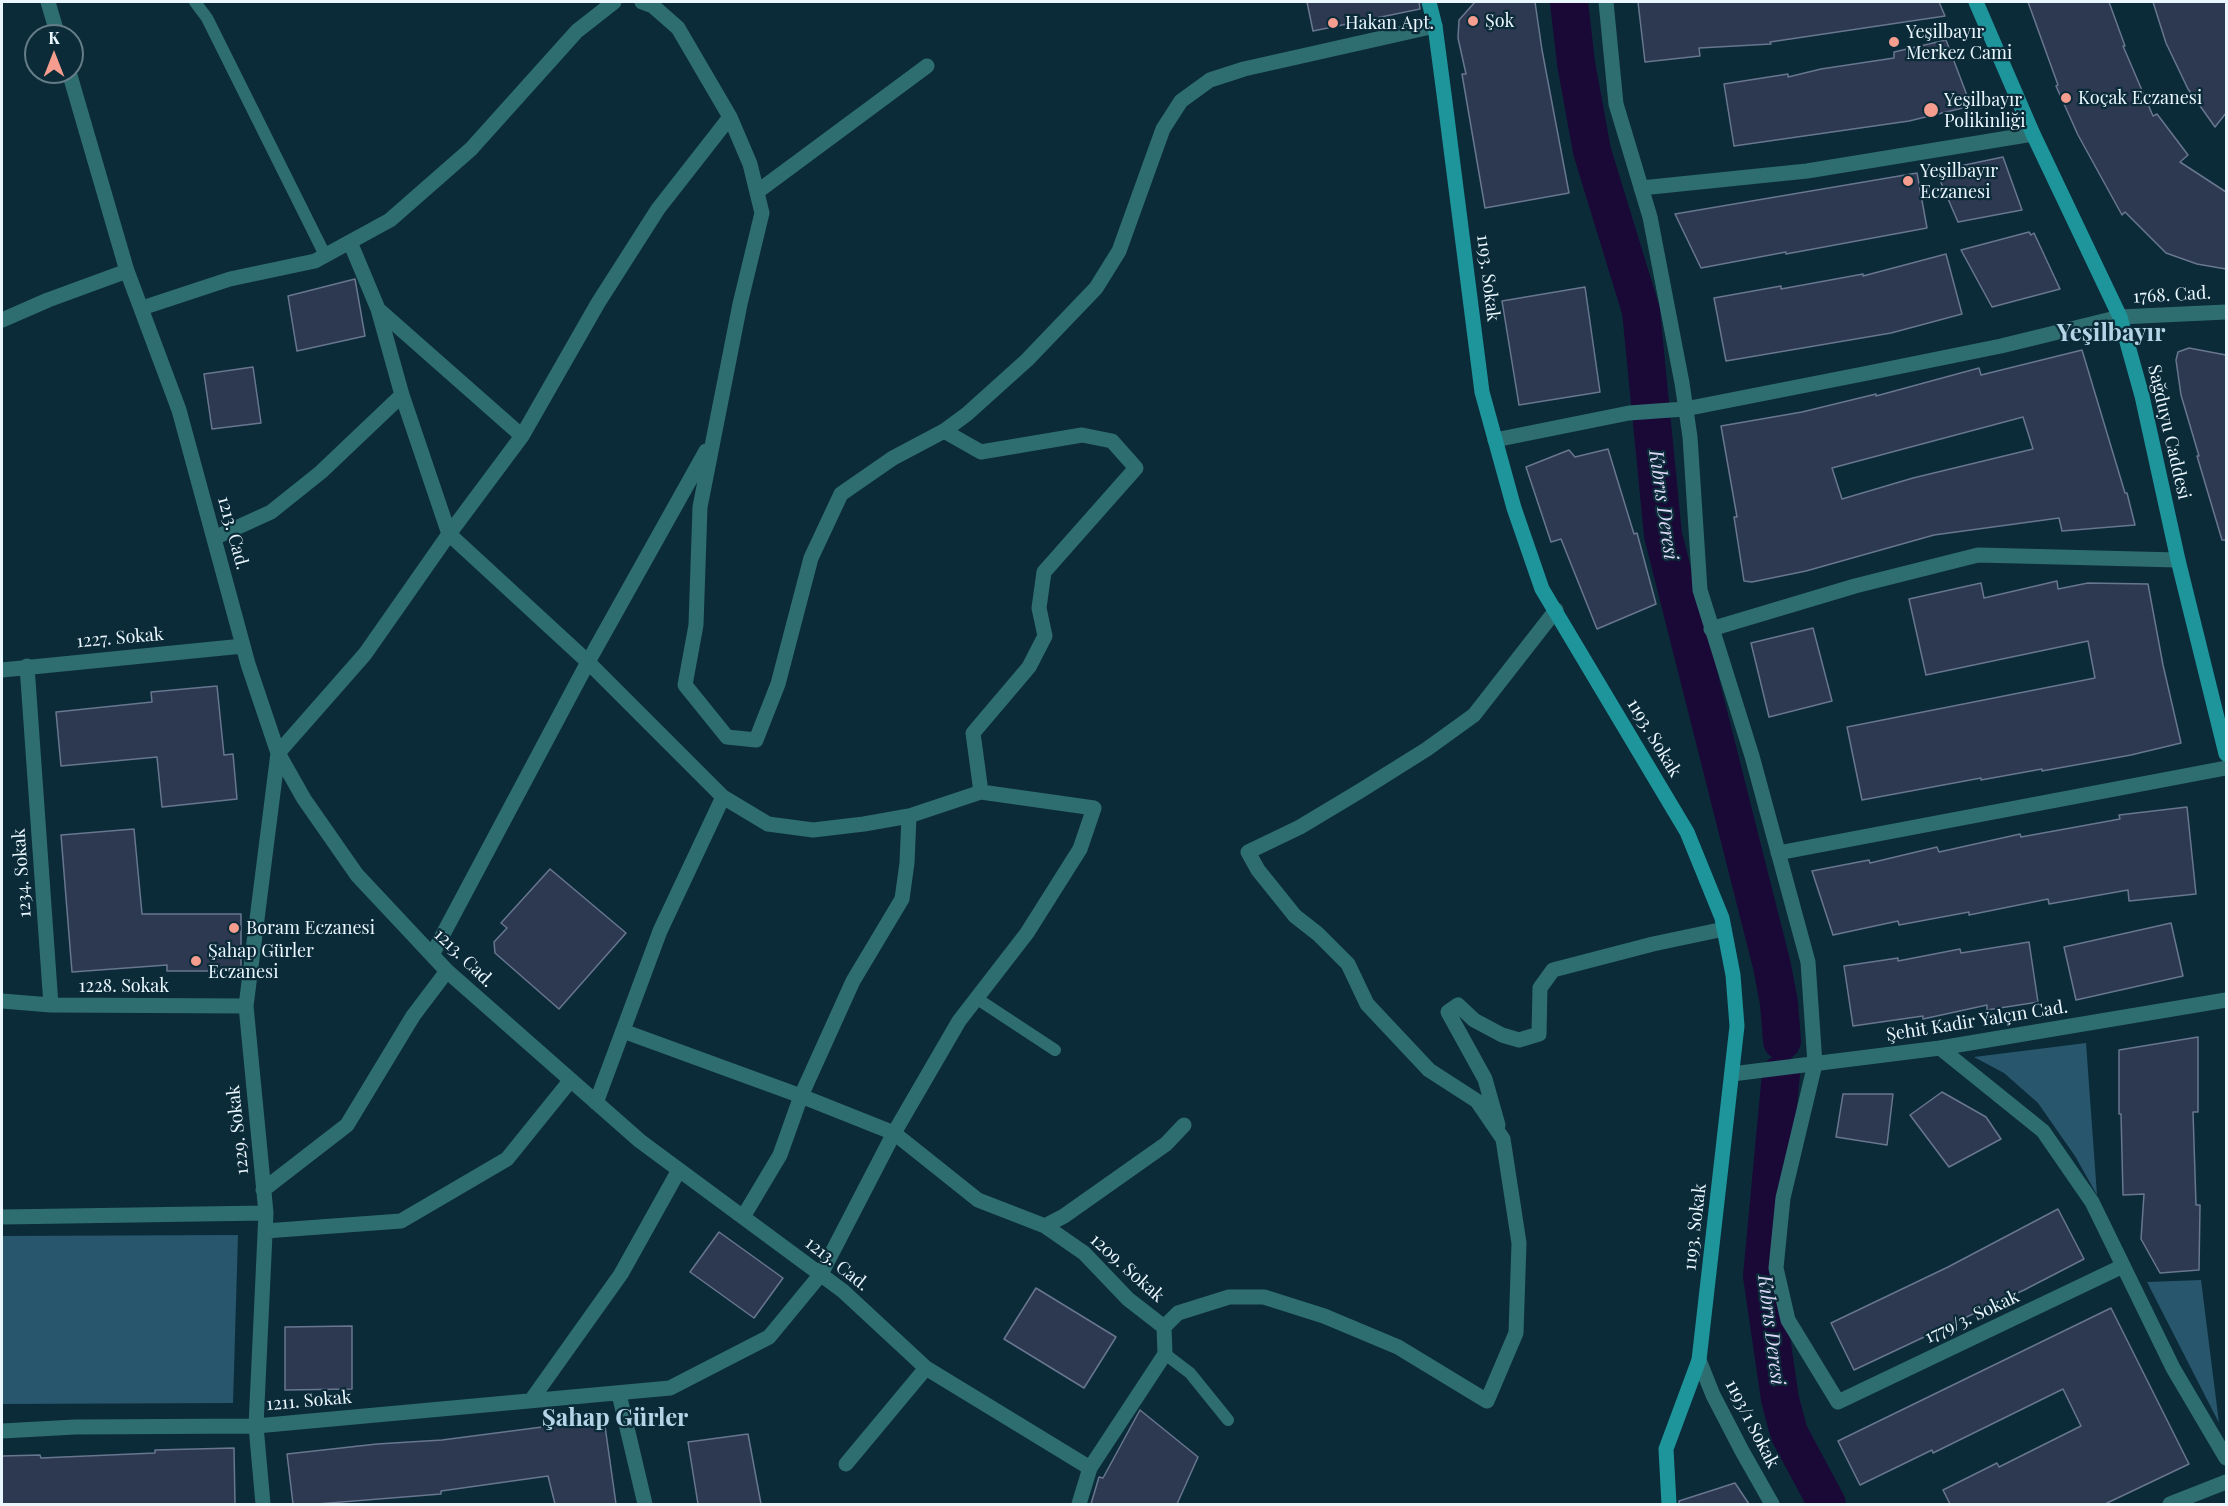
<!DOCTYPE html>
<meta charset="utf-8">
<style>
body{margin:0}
#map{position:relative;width:2228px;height:1506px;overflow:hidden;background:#0c2b39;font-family:"Playfair Display",serif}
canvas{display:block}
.frame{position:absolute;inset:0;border:3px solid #eaf7ff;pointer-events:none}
.north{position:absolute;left:24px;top:24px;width:60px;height:60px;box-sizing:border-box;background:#0c2b39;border:2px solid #657d88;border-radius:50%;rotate:0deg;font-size:16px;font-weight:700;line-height:24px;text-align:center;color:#eaf7ff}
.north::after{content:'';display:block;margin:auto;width:21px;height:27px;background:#f59d8e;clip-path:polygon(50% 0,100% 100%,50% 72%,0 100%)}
</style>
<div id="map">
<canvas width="2228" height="1506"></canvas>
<div class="frame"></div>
<div class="north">K</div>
</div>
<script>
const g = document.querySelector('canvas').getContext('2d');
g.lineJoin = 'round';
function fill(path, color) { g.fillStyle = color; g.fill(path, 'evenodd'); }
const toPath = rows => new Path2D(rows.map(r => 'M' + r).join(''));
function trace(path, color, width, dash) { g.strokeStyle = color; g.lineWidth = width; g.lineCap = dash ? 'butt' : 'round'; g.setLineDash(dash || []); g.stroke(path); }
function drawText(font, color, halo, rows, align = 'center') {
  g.font = font + ' "Playfair Display",serif'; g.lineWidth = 4.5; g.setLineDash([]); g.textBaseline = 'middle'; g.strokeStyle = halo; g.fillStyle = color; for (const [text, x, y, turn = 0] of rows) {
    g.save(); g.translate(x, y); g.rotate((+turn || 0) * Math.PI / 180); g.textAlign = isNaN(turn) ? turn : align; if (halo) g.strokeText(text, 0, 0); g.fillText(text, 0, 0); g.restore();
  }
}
const green = toPath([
 [2086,1043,2097,1195,2075,1156,2038,1103,2004,1073,1974,1057],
 [238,1235,233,1403,2,1404,2,1236],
 [2201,1280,2219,1423,2147,1282]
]);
const river = toPath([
 [1569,2,1576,63,1592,151,1641,311,1663,535,1772,966,1779,1003,1782,1041],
 [1781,1074,1762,1276,1780,1399,1789,1433,1827,1504]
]);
const building = toPath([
 [1307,2,1419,2,1420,9,1313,31,1307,2],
 [1475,2,1535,2,1542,50,1569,193,1485,208,1462,74,1466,74,1458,38,1459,20,1475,2],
 [1638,2,1939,2,1945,16,1770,42,1771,44,1699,48,1700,56,1645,62,1638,2],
 [2028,2,2109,2,2125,46,2123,46,2153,116,2157,114,2188,155,2180,162,2226,192,2226,269,2197,264,2166,253,2125,212,2122,215,2078,135,2056,86,2058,85,2028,2],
 [2153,2,2226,2,2226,113,2215,127,2188,89,2166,43,2153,2],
 [1946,40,1971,106,1909,121,1734,146,1724,84,1788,74,1788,77,1821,69,1894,58,1894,52,1946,40],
 [2003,157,2022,210,1958,222,1936,171,2003,157],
 [1917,173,1927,228,1786,254,1786,252,1701,268,1675,214,1917,173],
 [2029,232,2031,235,2034,233,2060,289,1992,307,1961,250,2029,232],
 [1946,254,1962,314,1891,333,1726,361,1714,298,1781,286,1781,289,1863,274,1863,276,1946,254],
 [355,279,365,336,297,351,288,296,355,279],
 [1585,287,1600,392,1519,405,1502,301,1585,287],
 [2189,348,2226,355,2226,540,2222,540,2197,456,2199,456,2181,395,2176,360,2178,352,2189,348],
 [2082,350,2125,493,2127,493,2135,525,2062,531,2059,518,1934,535,1806,571,1752,582,1744,581,1734,517,1737,517,1721,426,1802,412,1876,394,1876,396,1979,368,1981,375,2082,350],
 [2023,417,2033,449,1913,478,1842,499,1832,468,2023,417],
 [253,367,261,423,212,429,204,374,253,367],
 [1608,449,1634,534,1637,533,1656,604,1597,629,1561,539,1551,542,1526,467,1569,450,1575,457,1608,449],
 [2057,581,2058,589,2088,583,2148,584,2163,665,2181,743,2131,755,2042,771,2042,769,1981,780,1981,778,1862,800,1847,727,2095,678,2088,641,1926,675,1909,599,1981,583,1984,598,2057,581],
 [1813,628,1832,701,1769,717,1751,643,1813,628],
 [217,686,224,755,233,754,237,799,162,807,157,757,61,766,56,712,152,702,151,692,217,686],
 [2187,807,2196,894,2129,901,2128,890,2049,904,2048,899,1969,915,1969,912,1899,925,1898,921,1833,935,1812,871,1869,860,1870,863,1937,847,1939,852,2020,834,2021,837,2120,819,2119,815,2187,807],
 [134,829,142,914,241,914,241,971,167,971,167,965,72,972,61,835,134,829],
 [550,869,626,933,559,1009,495,953,494,942,507,928,501,923,550,869],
 [2171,923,2183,976,2076,1000,2064,947,2171,923],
 [2029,942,2038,1002,1987,1010,1987,1005,1923,1019,1923,1016,1853,1026,1844,966,1898,958,1898,961,1960,949,1961,953,2029,942],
 [2198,1037,2198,1112,2193,1112,2196,1205,2200,1205,2199,1270,2160,1273,2141,1239,2144,1194,2123,1195,2121,1114,2119,1114,2119,1050,2198,1037],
 [1942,1092,1986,1117,2001,1139,1949,1167,1910,1115,1942,1092],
 [1843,1094,1893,1094,1887,1145,1836,1137,1843,1094],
 [2058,1209,2084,1259,2024,1290,1854,1370,1831,1323,1948,1267,2058,1209],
 [719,1232,783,1278,754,1318,690,1272,719,1232],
 [1036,1288,1116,1337,1084,1388,1004,1339,1036,1288],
 [2111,1308,2189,1464,2105,1504,1950,1504,1943,1490,1997,1463,1999,1467,2081,1426,2063,1389,1933,1453,1932,1450,1860,1485,1838,1441,2111,1308],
 [352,1326,352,1389,285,1390,285,1327,352,1326],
 [1140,1410,1198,1457,1177,1504,1091,1504,1099,1477,1103,1478,1140,1410],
 [604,1419,616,1504,555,1504,548,1476,441,1491,441,1494,317,1504,293,1504,287,1454,377,1444,442,1440,604,1419],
 [748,1434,761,1504,698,1504,688,1442,748,1434],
 [234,1448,235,1504,2,1504,2,1456,40,1455,41,1458,155,1453,155,1450,234,1448],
 [1735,1483,1749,1504,1679,1504,1679,1501,1735,1483]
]);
const lane = toPath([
 [195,2,207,18,325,255],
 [976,998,1055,1050],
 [1165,1354,1190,1373,1228,1420]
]);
const street = toPath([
 [48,2,58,36],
 [642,2,653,6,678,28,730,117,750,164,762,213,740,304,700,507,696,625,685,685,727,737,756,740,778,684,811,558,841,494,893,458,944,431,967,414,1027,360,1096,288,1119,251,1163,129,1181,101,1210,80,1244,69,1435,26],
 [1606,2,1616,104,1650,217,1682,383,1690,437,1700,590,1752,756,1808,962,1815,1064,1783,1198,1776,1268,1788,1320,1838,1402,2123,1266],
 [69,72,127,271,179,410,248,664,278,753,304,799,357,875,447,971,640,1141,843,1291,926,1368,846,1464],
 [1641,188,1807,171,2033,134],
 [757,192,927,66],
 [142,308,230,279,315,261,390,220,471,149,577,31,614,2],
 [378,309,522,436],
 [2,320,48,300,127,271],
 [944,431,981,452,1082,435,1112,441,1136,468,1044,572,1039,608,1045,636,1029,667,973,733,981,792],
 [1495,440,1629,413,1685,409,1868,373,2001,346,2120,317,2226,312],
 [214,538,271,512,321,472,402,395],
 [1711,629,1855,586,1978,555,2178,560],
 [27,666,51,1005],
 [2,670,243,646],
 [1778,853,2226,768],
 [432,955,588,662,706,451],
 [2,1001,51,1005,246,1006],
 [623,1031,801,1096,894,1133,978,1200,1045,1226,1084,1253,1128,1299,1164,1327,1165,1354,1090,1468,1079,1504],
 [1940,1048,2043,1131,2092,1202,2173,1368,2226,1458],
 [1732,1074,1940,1048,2226,1000],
 [596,1103,660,931,723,797],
 [1498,1125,1485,1079,1448,1012,1458,1005,1474,1020,1502,1035,1519,1040,1539,1034,1540,988,1553,970,1653,944,1724,929],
 [263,1190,347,1125,413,1016,447,971],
 [2,1217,266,1213],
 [743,1217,780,1155,801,1096,853,981,902,899,907,863,909,816],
 [1045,1226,1064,1216,1166,1144,1184,1125],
 [265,1231,401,1221,507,1159,570,1081],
 [1164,1327,1178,1313,1229,1297,1264,1297,1324,1316,1398,1347,1487,1401,1516,1333,1519,1243,1503,1139,1477,1101,1429,1070,1367,1004,1348,964,1318,934,1295,916,1258,870,1248,852,1300,827,1360,791,1427,749,1474,715,1556,610],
 [1699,1360,1713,1395,1742,1451,1772,1504],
 [926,1368,1090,1468],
 [619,1394,645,1504],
 [532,1399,621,1274,679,1170],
 [2,1431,75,1427,256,1426,670,1388,769,1337,821,1274,894,1133,959,1021,1027,933,1080,849,1094,808,981,792,909,816,864,824,813,830,768,824,723,797,588,662,449,534,402,395,378,309,350,242],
 [263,1504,256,1426,266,1213,246,1006,278,753,365,654,449,534,522,436,598,303,658,209,730,117],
 [2170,1504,2226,1482]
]);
const secondary = toPath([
 [1429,2,1435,26,1444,94,1482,392,1514,508,1542,589,1687,832,1722,918,1733,975,1737,1026,1699,1360,1666,1449,1669,1504],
 [1976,2,2033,134,2120,317,2142,396,2178,560,2226,754]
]);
const markers = [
 [1473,21,6,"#f59d8e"],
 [1333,23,6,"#f59d8e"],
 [1894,42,6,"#f59d8e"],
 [2066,98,6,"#f59d8e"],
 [1931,110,8,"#f59d8e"],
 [1908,181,6,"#f59d8e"],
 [234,928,6,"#f59d8e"],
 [196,961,6,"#f59d8e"]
];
const poiNames = [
 ["Şok",1485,21],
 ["Hakan Apt.",1345,23],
 ["Yeşilbayır",1906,32],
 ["Merkez Cami",1906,53],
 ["Koçak Eczanesi",2078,98],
 ["Yeşilbayır",1944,100],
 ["Polikinliği",1944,121],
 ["Yeşilbayır",1920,171],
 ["Eczanesi",1920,192],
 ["Boram Eczanesi",246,928],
 ["Şahap Gürler",208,951],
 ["Eczanesi",208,972]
];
const streetNames = [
 ["1193. Sokak",1488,278,83],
 ["1768. Cad.",2172,295,-3],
 ["Sağduyu Caddesi",2169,432,77],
 ["1213. Cad.",233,533,75],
 ["1227. Sokak",120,638,-5],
 ["1193. Sokak",1654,738,59],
 ["1234. Sokak",22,873,-94],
 ["1213. Cad.",464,958,44],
 ["1228. Sokak",124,986],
 ["Şehit Kadir Yalçın Cad.",1977,1021,-9],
 ["1229. Sokak",238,1130,-96],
 ["1193. Sokak",1695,1227,-83],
 ["1213. Cad.",837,1264,38],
 ["1209. Sokak",1127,1268,42],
 ["1779/3. Sokak",1972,1317,-25],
 ["1211. Sokak",309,1401,-5],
 ["1193/1 Sokak",1752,1424,63]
];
const waterNames = [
 ["Kıbrıs Deresi",1663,505,82],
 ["Kıbrıs Deresi",1771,1330,83]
];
const districtNames = [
 ["Yeşilbayır",2111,334],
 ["Şahap Gürler",615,1419]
];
fill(green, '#28566c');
trace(river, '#1a0937', 38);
fill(building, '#2d3950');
trace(building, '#687690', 1.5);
trace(lane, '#2e6e71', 12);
trace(street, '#2e6e71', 15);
trace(secondary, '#1d959b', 15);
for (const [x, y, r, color] of markers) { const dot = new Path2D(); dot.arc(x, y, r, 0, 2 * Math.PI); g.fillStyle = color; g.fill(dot); trace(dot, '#0c2b39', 2); }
drawText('18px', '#eaf7ff', '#0c2b39', poiNames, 'left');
drawText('18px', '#eaf7ff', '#0c2b39', streetNames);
drawText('italic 20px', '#ddd7f8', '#0c2b39', waterNames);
drawText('bold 24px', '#b3d5e7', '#0c2b39', districtNames);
</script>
